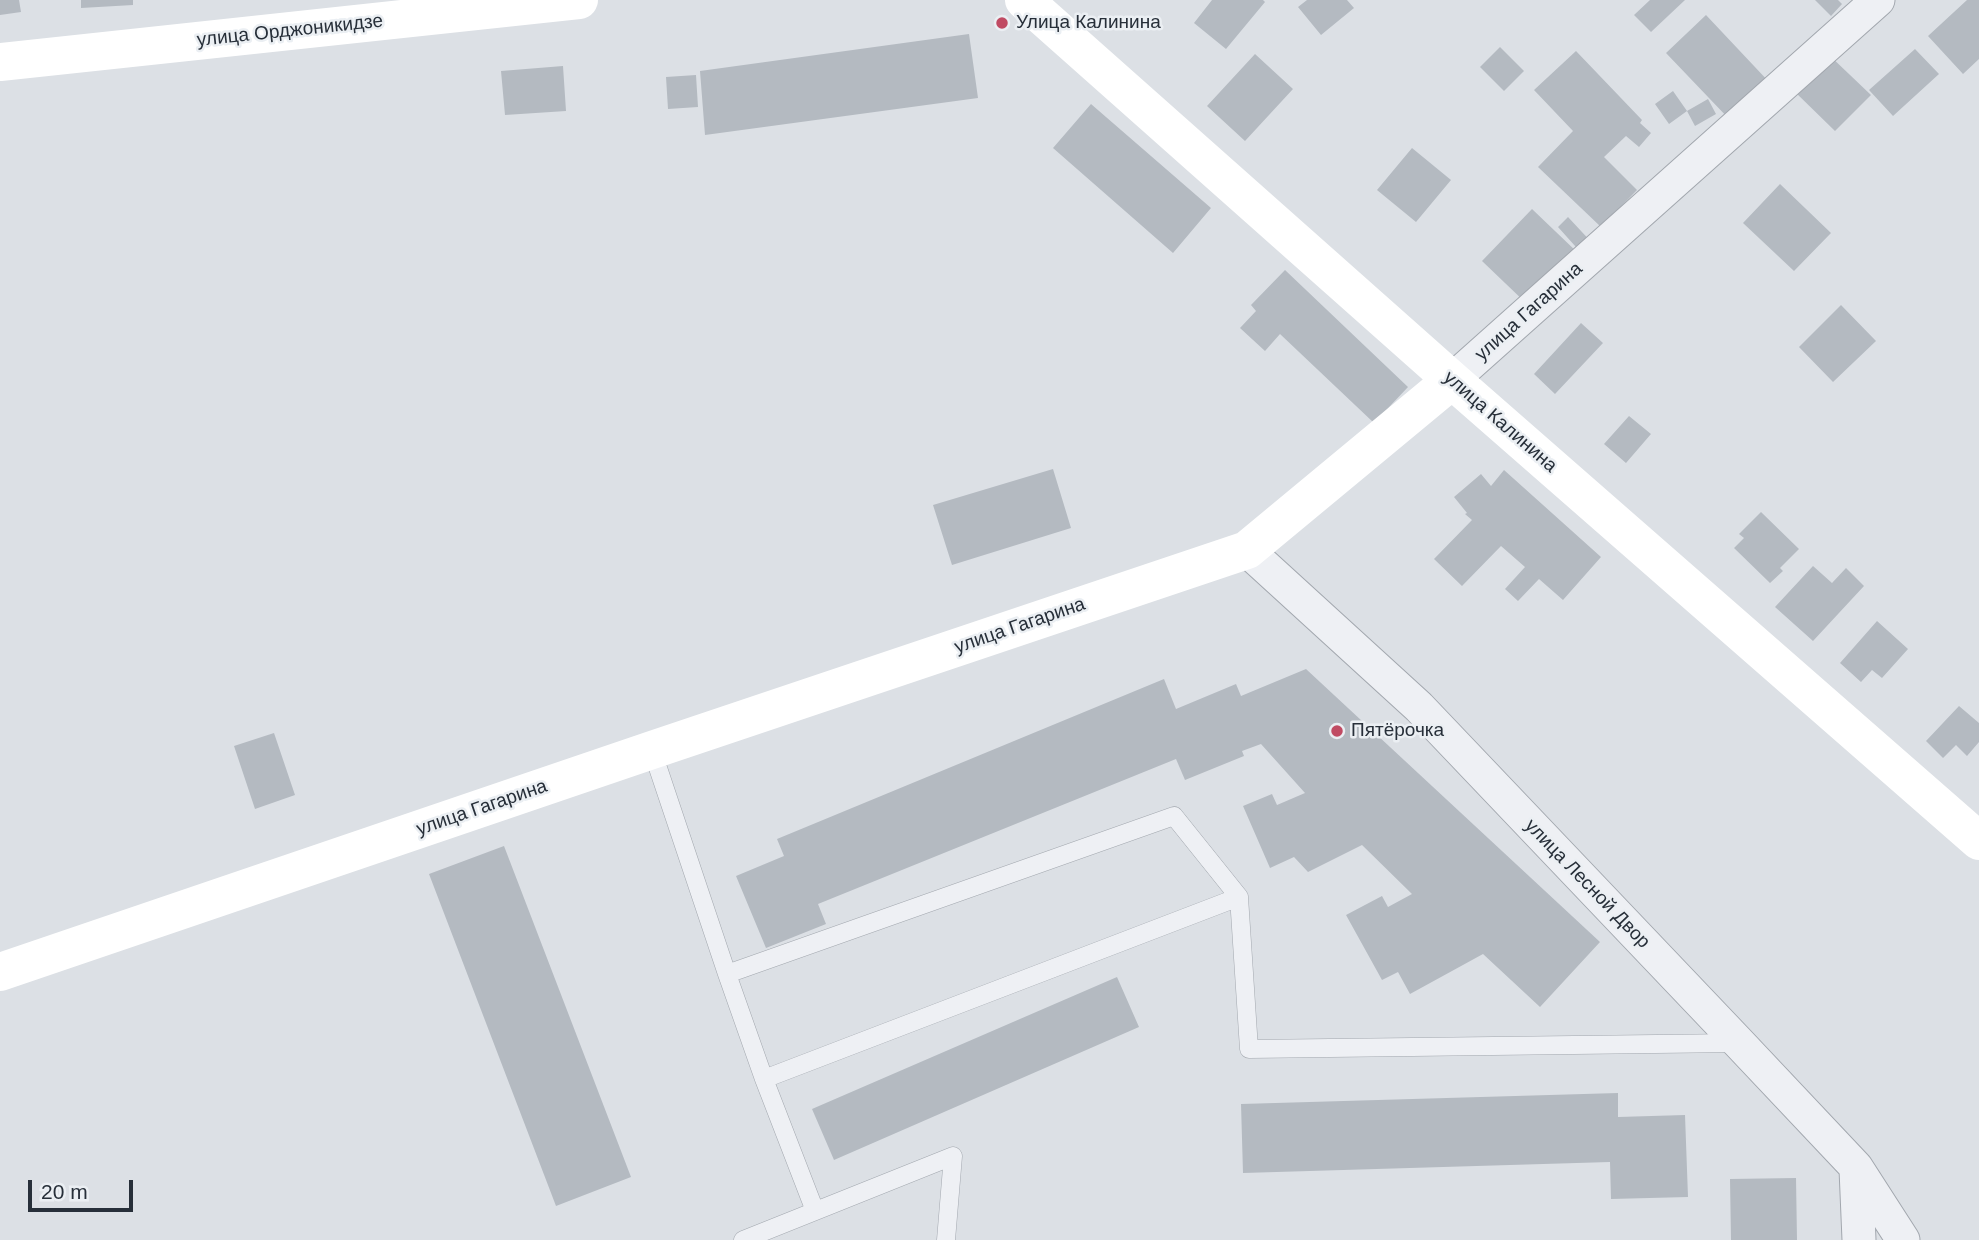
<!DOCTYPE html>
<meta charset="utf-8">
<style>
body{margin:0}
#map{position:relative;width:1979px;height:1240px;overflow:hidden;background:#dce0e5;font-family:Arial,sans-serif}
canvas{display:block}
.scale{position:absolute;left:28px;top:1180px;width:105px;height:32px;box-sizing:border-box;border:4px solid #272f39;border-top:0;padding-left:9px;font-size:21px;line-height:24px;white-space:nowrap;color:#272f39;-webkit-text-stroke:5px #ebeff3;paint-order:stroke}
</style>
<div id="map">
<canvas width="1979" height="1240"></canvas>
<div class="scale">20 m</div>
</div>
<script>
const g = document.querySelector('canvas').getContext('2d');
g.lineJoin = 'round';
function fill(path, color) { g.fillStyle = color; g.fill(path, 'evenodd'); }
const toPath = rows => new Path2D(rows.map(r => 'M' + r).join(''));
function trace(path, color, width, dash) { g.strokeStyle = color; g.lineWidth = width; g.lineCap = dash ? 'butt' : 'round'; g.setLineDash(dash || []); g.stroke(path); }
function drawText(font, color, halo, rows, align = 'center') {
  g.font = font + ' Arial,sans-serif'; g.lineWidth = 5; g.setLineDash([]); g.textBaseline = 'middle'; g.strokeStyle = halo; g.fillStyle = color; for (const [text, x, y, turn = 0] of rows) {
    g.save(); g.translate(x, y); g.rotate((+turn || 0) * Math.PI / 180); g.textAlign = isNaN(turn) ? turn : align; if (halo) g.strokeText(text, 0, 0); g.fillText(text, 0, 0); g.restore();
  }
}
const building = toPath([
 [0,0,19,0,21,12,0,15],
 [81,0,133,0,133,5,81,8],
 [1212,0,1263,0,1265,2,1226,49,1194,23],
 [1307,0,1347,0,1354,8,1321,35,1298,7],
 [1650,0,1685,0,1651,32,1634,15],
 [1815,0,1838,0,1842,4,1831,16],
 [1967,0,1979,0,1979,59,1963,74,1928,36],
 [1706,15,1770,83,1730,120,1666,53],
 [969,34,978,98,705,135,700,71],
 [1500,47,1524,71,1504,91,1480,67],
 [1915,49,1939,74,1893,116,1869,90],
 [1576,51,1642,120,1640,123,1651,133,1639,147,1626,136,1604,157,1637,190,1601,227,1538,167,1573,131,1534,90],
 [1255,54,1293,89,1245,141,1207,106],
 [1828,54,1871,95,1835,131,1793,90],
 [563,66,566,111,505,115,501,71],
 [696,75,698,107,668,109,666,77],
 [1673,91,1687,111,1669,124,1655,104],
 [1708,99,1716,114,1695,126,1687,111],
 [1091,104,1211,208,1173,253,1053,148],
 [1412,148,1451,180,1416,222,1377,190],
 [1780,184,1831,233,1794,271,1743,223],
 [1532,209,1578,253,1528,305,1482,261],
 [1568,217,1595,246,1584,256,1558,227],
 [1285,270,1408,387,1374,423,1280,334,1265,351,1240,328,1256,311,1251,305],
 [1841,305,1876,341,1833,382,1799,347],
 [1581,323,1603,343,1555,394,1534,374],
 [1629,416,1651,434,1626,463,1604,444],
 [1053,469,1071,528,952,565,933,505],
 [1504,470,1601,557,1563,600,1539,579,1518,601,1505,589,1525,567,1501,546,1462,586,1434,559,1472,520,1465,514,1467,513,1454,497,1481,474,1491,486],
 [1761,512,1799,549,1780,568,1783,571,1770,583,1734,548,1744,538,1739,534],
 [1813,566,1832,583,1846,568,1864,586,1813,641,1775,607],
 [1877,621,1908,649,1882,678,1872,670,1861,682,1840,663],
 [1306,669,1600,942,1540,1007,1483,954,1410,994,1398,972,1382,980,1346,915,1382,896,1388,907,1412,894,1362,845,1308,872,1294,857,1270,868,1243,806,1272,794,1277,805,1305,793,1261,744,1242,751,1244,756,1185,780,1176,759,818,904,826,924,766,948,736,876,784,856,777,839,1164,679,1176,709,1236,684,1241,696],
 [1959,706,1979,723,1979,742,1967,756,1956,745,1943,758,1926,741],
 [274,733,295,795,255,809,234,746],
 [504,846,631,1177,556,1206,429,874],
 [1117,977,1139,1027,834,1160,812,1109],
 [1618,1093,1618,1117,1685,1115,1688,1197,1611,1199,1610,1162,1243,1173,1241,1104],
 [1796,1178,1797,1240,1731,1240,1730,1179]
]);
const lane = toPath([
 [652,750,727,974,764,1079,815,1211],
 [727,974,1174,816,1239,897,1249,1049,1737,1043],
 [764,1079,1239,897],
 [743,1240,953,1156,946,1240]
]);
const street = toPath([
 [1452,380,1878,0],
 [1247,550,1419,707,1739,1043,1856,1167,1903,1240],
 [1856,1169,1859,1240]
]);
const secondary = toPath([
 [1024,0,1452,380,1979,841],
 [0,62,579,0],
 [0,972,652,750,1247,550,1452,380]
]);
const markers = [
 [1002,23,7,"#c04b63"],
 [1337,731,7,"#c04b63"]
];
const poiNames = [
 ["Улица Калинина",1016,23],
 ["Пятёрочка",1351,731]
];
const streetNames = [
 ["улица Орджоникидзе",290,31,-6],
 ["улица Гагарина",1529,312,-42],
 ["улица Калинина",1500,422,41],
 ["улица Гагарина",1020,626,-19],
 ["улица Гагарина",482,808,-19],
 ["улица Лесной Двор",1587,884,46]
];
fill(building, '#b4bac1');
trace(lane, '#a2a7ae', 19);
trace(street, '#a2a7ae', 35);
trace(lane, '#eef0f4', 18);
trace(street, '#eef0f4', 33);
trace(secondary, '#fff', 38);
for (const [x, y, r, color] of markers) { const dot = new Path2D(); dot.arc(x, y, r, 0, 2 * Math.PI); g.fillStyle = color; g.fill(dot); trace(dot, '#ebeff3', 2.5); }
drawText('19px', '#272f39', '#ebeff3', poiNames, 'left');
drawText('19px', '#272f39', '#ebeff3', streetNames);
</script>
